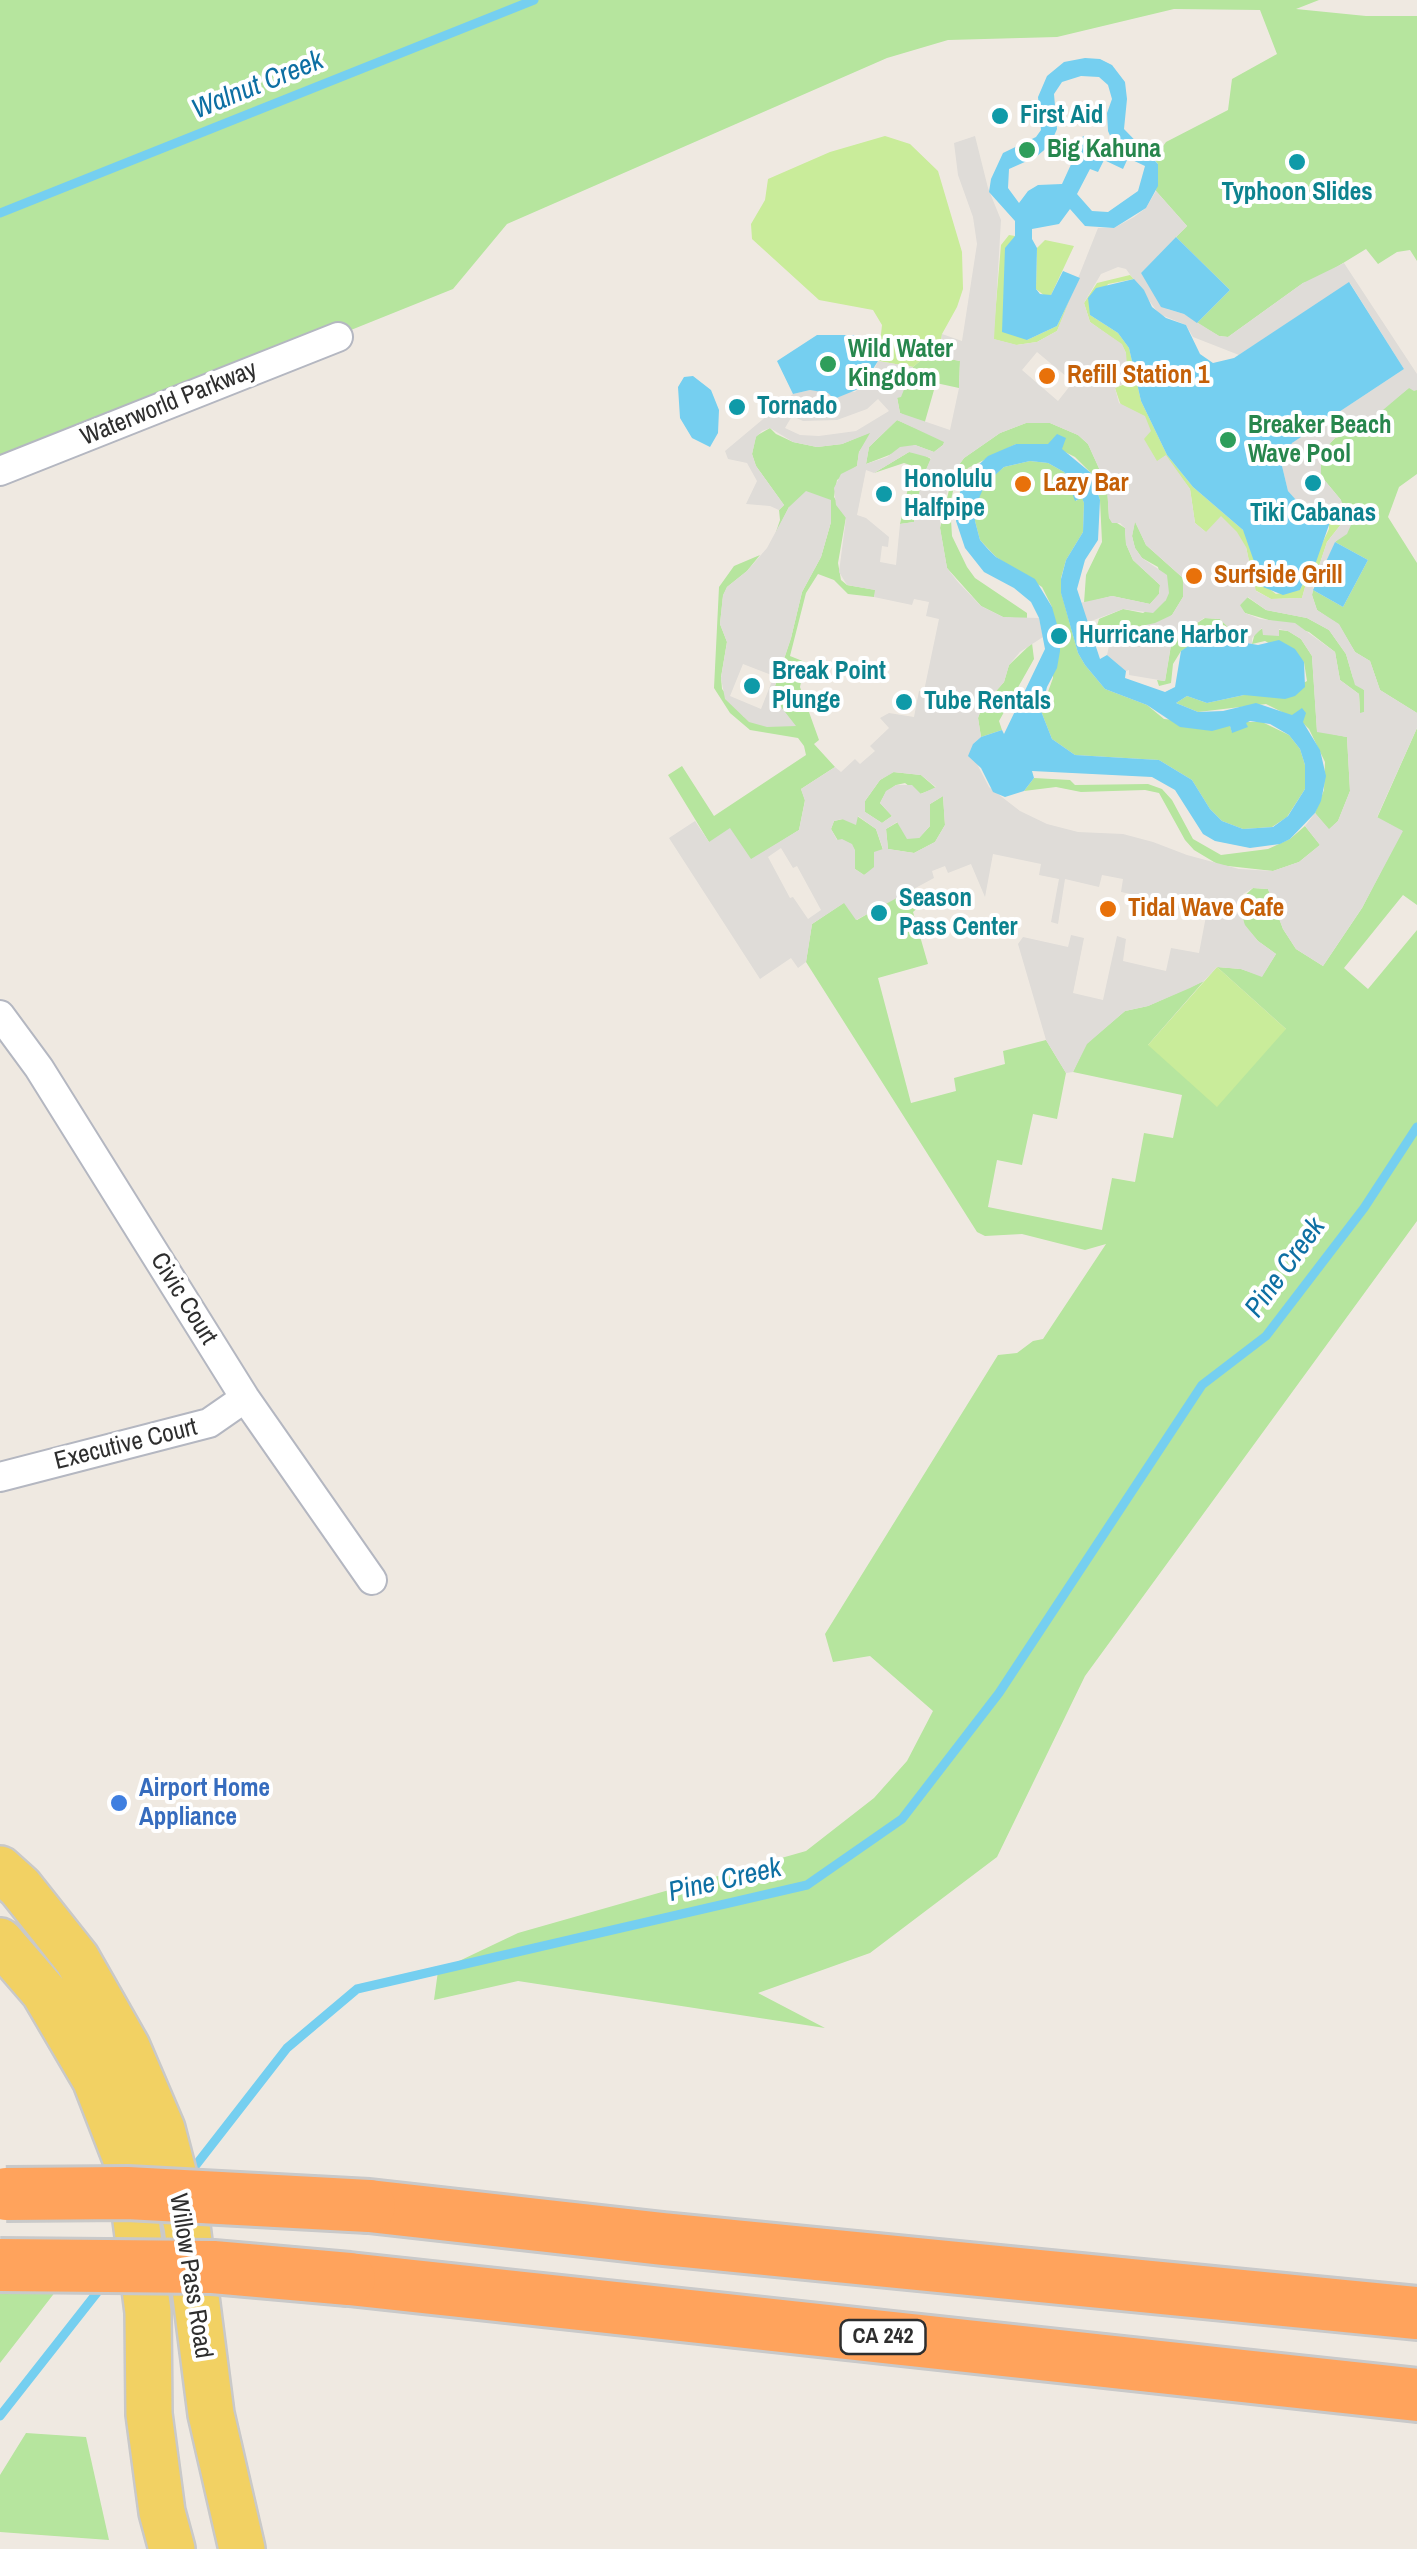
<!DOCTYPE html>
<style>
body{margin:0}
canvas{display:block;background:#efe9e1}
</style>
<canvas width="1417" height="2549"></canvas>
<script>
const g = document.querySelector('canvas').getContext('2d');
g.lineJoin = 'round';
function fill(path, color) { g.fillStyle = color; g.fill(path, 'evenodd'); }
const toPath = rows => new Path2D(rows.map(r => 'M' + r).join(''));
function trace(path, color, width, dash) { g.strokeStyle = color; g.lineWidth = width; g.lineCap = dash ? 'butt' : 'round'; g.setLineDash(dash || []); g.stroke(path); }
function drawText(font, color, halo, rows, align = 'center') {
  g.font = font + ' "Archivo Narrow",sans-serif'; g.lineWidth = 8; g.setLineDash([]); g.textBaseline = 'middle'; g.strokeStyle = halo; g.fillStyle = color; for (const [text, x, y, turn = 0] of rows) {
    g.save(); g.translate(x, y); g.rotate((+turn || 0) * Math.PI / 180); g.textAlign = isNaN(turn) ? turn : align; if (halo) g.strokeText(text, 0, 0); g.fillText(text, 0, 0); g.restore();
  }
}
const green = toPath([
 [0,0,1319,0,1296,9,1366,16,1417,16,1417,261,1410,250,1397,252,1378,264,1366,249,1317,279,1303,283,1228,337,1219,336,1197,323,1230,290,1176,237,1187,226,1156,191,1158,164,1154,159,1166,142,1228,110,1232,79,1277,54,1260,10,1174,9,1057,37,948,40,887,58,507,224,453,289,0,471],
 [939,357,960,361,959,388,936,383,924,425,900,413,897,397,913,367,920,361],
 [1410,387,1417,390,1417,474,1399,487,1388,517,1417,563,1417,713,1380,690,1370,661,1355,652,1339,625,1317,610,1312,595,1313,590,1343,607,1368,560,1335,542,1341,536,1341,500,1321,476,1321,458,1324,450,1335,438,1350,434],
 [897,420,945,441,943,445,934,452,915,445,866,464,869,447],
 [1026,423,1050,423,1078,435,1088,444,1107,486,1109,518,1125,528,1126,544,1133,560,1160,585,1159,594,1150,604,1112,596,1084,603,1086,575,1102,542,1100,500,1091,473,1075,457,1049,444,1016,444,968,468,954,487,950,504,952,536,967,567,975,578,1027,613,1027,619,1003,617,981,606,947,568,940,528,953,473,964,458,1000,433],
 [770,428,776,434,793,442,817,447,842,444,873,431,859,452,857,466,837,480,834,497,846,517,838,563,841,580,847,585,876,590,874,597,848,594,834,580,818,574,806,593,790,656,805,662,800,687,819,740,814,744,835,767,801,789,805,800,799,830,751,860,709,842,668,775,682,766,714,816,806,755,804,746,798,738,750,730,730,713,714,688,719,587,734,566,760,555,747,571,727,587,723,596,720,624,727,642,721,677,722,689,744,717,795,726,774,698,774,689,791,638,802,592,821,557,831,522,789,507,775,535,780,520,779,510,784,505,756,466,752,454,756,436],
 [909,452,920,453,931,459,922,479,914,522,900,524,913,466,904,463,874,473],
 [1030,461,1048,463,1064,472,1076,487,1076,501,1082,497,1084,503,1083,532,1066,560,1061,578,1061,592,1078,653,1085,665,1105,689,1147,705,1164,719,1230,726,1232,732,1246,722,1262,722,1289,735,1300,749,1305,765,1305,789,1287,817,1272,827,1243,829,1222,821,1210,809,1192,780,1159,760,1075,755,1052,739,1041,711,1053,678,1052,607,1042,587,996,557,980,540,975,521,975,508,981,489,991,478,1004,467],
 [1135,521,1146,545,1183,578,1183,597,1172,615,1164,621,1120,637,1116,644,1099,645,1095,633,1099,619,1123,609,1143,613,1166,600,1158,567,1142,558,1135,548,1132,536],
 [1247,597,1266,610,1307,618,1329,630,1346,654,1353,678,1364,690,1364,712,1360,714,1359,694,1340,680,1335,652,1309,632,1245,613,1239,606],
 [1205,618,1220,619,1228,627,1226,634,1218,632,1181,651,1173,664,1171,683,1159,686,1157,680,1165,681,1172,639],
 [1263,628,1288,631,1301,639,1312,656,1317,731,1347,737,1350,791,1338,821,1329,830,1315,813,1324,790,1325,762,1309,729,1302,722,1266,704,1198,712,1176,703,1187,696,1207,703,1244,695,1260,694,1277,698,1307,681,1304,662,1265,641,1252,644,1255,633],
 [1032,643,1034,659,999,721,1002,730,981,737,978,718,982,707,1004,682,1009,665],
 [1417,728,1417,905,1403,895,1344,968,1368,989,1417,930,1417,1221,1085,1676,997,1857,870,1953,758,1993,825,2028,518,1981,434,2000,438,1971,518,1933,806,1851,874,1798,907,1761,933,1711,870,1656,833,1662,825,1634,998,1355,1017,1353,1033,1341,1043,1339,1106,1244,1085,1250,1022,1234,985,1236,977,1232,806,962,812,924,845,902,857,920,914,887,921,905,913,912,928,964,878,978,911,1103,956,1091,954,1078,1005,1064,1003,1051,1046,1040,1066,1073,1057,1119,1033,1114,1022,1165,997,1160,988,1207,1102,1230,1112,1178,1135,1182,1144,1133,1173,1138,1182,1095,1073,1072,1086,1044,1125,1011,1148,1006,1204,981,1148,1045,1286,1029,1217,967,1241,969,1262,976,1276,954,1258,941,1244,925,1240,900,1253,888,1268,889,1283,929,1296,949,1323,966,1362,908,1402,831,1377,818],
 [893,772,921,775,936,788,920,794,905,783,896,785,886,792,880,803,892,816,882,823,865,812,865,801,880,780],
 [1034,778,1070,780,1075,785,1148,784,1162,789,1172,800,1193,839,1221,855,1268,849,1290,839,1305,826,1320,845,1299,862,1273,871,1219,865,1194,850,1185,840,1159,793,1145,790,1081,792,1056,787,1024,791],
 [943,796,945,825,935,842,914,853,888,849,886,829,898,822,919,838,930,826,930,804],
 [857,816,876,829,883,850,873,870,864,875,855,869,831,829,834,821],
 [77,2264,0,2363,0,2265],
 [26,2433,86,2437,109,2540,0,2532,0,2475]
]);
const pitch = toPath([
 [885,136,910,144,938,171,962,252,963,289,957,307,942,334,939,357,920,361,913,367,878,361,882,325,873,310,819,300,752,239,751,224,765,200,768,179,830,152],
 [1009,235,1015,236,1027,340,1057,326,1082,274,1057,331,1037,342,1016,345,993,339,1001,245],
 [1045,240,1074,246,1051,295,1045,296,1036,289,1037,248],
 [1130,275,1134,279,1108,284,1090,315,1118,333,1129,348,1141,401,1167,455,1193,487,1243,530,1249,540,1259,581,1276,594,1300,590,1329,529,1329,516,1337,515,1342,523,1327,542,1319,566,1307,580,1302,598,1271,599,1255,590,1246,547,1207,533,1195,523,1190,489,1165,456,1157,462,1120,403,1115,388,1125,384,1126,353,1122,345,1090,322,1084,303,1097,283],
 [1217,967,1286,1029,1217,1107,1148,1045]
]);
const plaza = toPath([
 [975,136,988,188,1001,220,994,339,1017,345,1037,342,1057,331,1098,228,1114,228,1134,217,1146,208,1156,191,1187,226,1141,273,1167,309,1184,314,1219,336,1228,337,1303,283,1344,263,1417,374,1417,390,1414,391,1409,388,1357,432,1335,438,1324,450,1321,458,1321,476,1341,500,1351,525,1347,534,1335,542,1325,568,1314,583,1312,595,1317,610,1339,624,1355,652,1370,661,1380,690,1417,713,1417,728,1377,817,1403,831,1362,908,1323,966,1296,949,1283,929,1268,889,1253,888,1243,894,1239,908,1245,925,1258,941,1276,954,1262,977,1241,969,1217,967,1204,981,1190,988,1148,1006,1125,1011,1087,1044,1073,1072,1066,1073,1046,1040,1018,944,1023,937,1068,947,1071,935,1084,938,1073,993,1103,1000,1117,936,1126,939,1123,961,1166,971,1171,948,1199,953,1206,916,1151,903,1151,898,1121,892,1123,879,1102,875,1099,887,1065,879,1058,924,1051,922,1059,879,1039,875,1041,864,993,854,985,897,971,864,948,873,945,866,932,871,934,878,856,920,844,903,812,924,806,962,798,968,791,958,760,979,669,838,695,821,709,842,730,828,751,859,799,830,805,801,801,789,835,767,841,772,855,759,860,764,875,751,870,746,889,728,880,718,889,713,914,717,919,691,924,691,939,619,926,616,929,602,914,599,912,605,874,597,875,590,847,585,839,572,846,518,836,505,834,488,841,474,857,466,859,452,870,433,842,444,817,447,793,442,770,428,762,431,756,437,752,454,756,466,784,505,779,510,770,506,746,504,757,481,747,463,728,459,725,451,793,394,810,390,855,392,872,375,878,361,913,367,901,397,897,398,900,413,950,430,959,388,960,361,939,357,942,334,962,341,977,244,973,217,958,175,954,143],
 [1118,267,1126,269,1159,314,1186,325,1193,337,1239,355,1350,283,1404,369,1292,443,1284,456,1282,466,1288,491,1297,501,1329,516,1337,515,1342,523,1327,542,1319,566,1307,580,1302,598,1271,599,1256,591,1246,547,1237,532,1221,516,1206,532,1195,523,1190,489,1166,455,1157,461,1144,439,1151,431,1145,416,1119,403,1115,388,1131,379,1132,370,1127,365,1126,353,1122,344,1090,322,1084,303,1101,274],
 [1037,352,1073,382,1058,401,1022,370],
 [878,399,889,411,856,431,819,436,800,435,785,428,792,416,803,421,837,420,867,409],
 [897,420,944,442,943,445,934,452,915,445,900,447,887,457,866,464,869,447],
 [1026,423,1050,423,1078,435,1088,444,1107,486,1109,518,1112,523,1120,523,1125,528,1126,544,1133,560,1160,585,1159,594,1150,604,1112,596,1080,603,1086,623,1123,609,1153,613,1166,600,1169,593,1167,575,1142,558,1135,548,1132,536,1135,522,1146,545,1183,578,1183,597,1172,615,1155,623,1127,629,1116,644,1109,646,1107,655,1126,671,1129,670,1129,675,1165,681,1172,639,1204,618,1220,619,1228,627,1226,634,1235,641,1252,644,1252,638,1262,628,1263,635,1279,636,1279,629,1288,631,1301,639,1312,656,1317,732,1347,737,1350,791,1338,821,1329,829,1315,813,1305,826,1320,845,1299,862,1273,871,1239,869,1187,855,1153,842,1123,834,1078,832,1047,824,1020,811,989,787,977,764,973,744,981,737,978,718,982,707,1004,682,1009,665,1020,652,1043,637,1039,618,1003,617,981,606,958,582,947,568,940,528,942,508,953,473,964,458,1000,433],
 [909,452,931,458,922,479,914,522,900,524,896,565,880,562,882,546,888,547,889,537,866,518,857,515,866,470,874,473],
 [1248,597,1266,610,1307,618,1329,630,1346,654,1355,685,1364,690,1364,712,1360,713,1359,694,1340,680,1335,652,1295,623,1260,619,1245,613,1240,605],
 [894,772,921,775,936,787,921,794,912,785,896,785,886,791,880,803,892,816,882,823,865,812,865,801,880,780],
 [943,796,945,825,935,842,914,853,888,849,886,829,897,822,907,839,919,838,930,826,930,804],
 [858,816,876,829,883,849,874,852,874,867,864,875,855,869,855,850,852,844,842,839,837,840,831,829,834,821,842,819,856,825],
 [781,848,793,868,797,866,821,910,808,919,793,897,790,898,768,857],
 [806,491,831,500,831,522,821,557,802,592,791,638,774,689,774,698,796,726,767,727,749,722,725,699,721,678,727,642,720,624,723,595,727,587,747,571,767,548,789,507],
 [743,664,774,676,761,709,730,696]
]);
const water = toPath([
 [1085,58,1100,59,1112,65,1125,82,1127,99,1124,129,1158,164,1158,186,1146,208,1114,228,1085,226,1070,209,1059,224,1032,229,1032,239,1037,248,1036,289,1040,294,1051,295,1063,271,1080,278,1057,326,1027,340,1002,332,1005,248,1015,236,1015,221,989,192,991,179,1003,153,1036,137,1041,130,1038,97,1047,76,1064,62],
 [1081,76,1099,77,1108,85,1112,99,1107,113,1108,131,1117,152,1083,136,1077,150,1067,146,1063,155,1073,160,1062,184,1038,185,1028,191,1019,203,1008,188,1009,169,1036,157,1050,145,1057,129,1054,94,1062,82],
 [1128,158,1145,166,1138,191,1108,212,1092,211,1077,194,1090,169,1098,172,1104,160,1123,169],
 [1176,237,1230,290,1197,323,1184,314,1161,307,1141,273],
 [1134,279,1144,290,1152,307,1166,318,1186,325,1200,354,1213,363,1234,358,1349,282,1404,369,1292,443,1284,456,1282,466,1288,491,1297,501,1324,512,1330,522,1316,562,1308,572,1300,590,1283,595,1263,587,1243,530,1193,487,1167,455,1141,401,1129,348,1118,333,1090,315,1088,298,1096,288],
 [817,335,853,335,868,341,878,361,861,388,834,399,828,393,810,390,793,394,777,361],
 [693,376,711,390,719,410,718,433,710,447,692,438,680,418,678,387,684,377],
 [1057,434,1066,438,1062,449,1091,473,1100,500,1098,540,1085,560,1077,589,1100,659,1107,655,1126,671,1125,678,1165,692,1175,687,1181,651,1205,635,1218,632,1235,641,1258,645,1279,640,1295,649,1304,662,1305,687,1295,696,1285,699,1244,695,1207,703,1187,696,1176,703,1198,712,1223,711,1256,703,1292,715,1302,708,1306,713,1303,722,1320,750,1326,776,1321,801,1315,813,1290,839,1280,844,1250,848,1215,841,1203,834,1175,790,1152,777,1032,771,1034,778,1024,791,1005,797,993,792,981,768,968,756,973,744,981,737,1002,730,1004,734,1045,649,1039,618,1031,602,1014,588,984,572,965,548,956,521,957,500,966,477,988,456,1016,444,1048,444],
 [1030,461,1048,463,1064,472,1075,486,1071,490,1075,501,1082,498,1084,503,1083,532,1066,560,1061,579,1061,593,1078,653,1085,665,1105,689,1147,705,1180,727,1212,731,1230,726,1232,733,1248,727,1246,723,1250,721,1270,724,1289,735,1300,749,1305,765,1305,789,1288,816,1273,827,1243,829,1222,821,1210,809,1192,780,1159,760,1075,755,1052,739,1041,711,1047,687,1057,668,1060,651,1060,635,1052,607,1035,579,996,557,987,548,980,540,975,521,975,508,985,484,1004,467],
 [1335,542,1368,560,1343,607,1313,590]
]);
const stream = toPath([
 [0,213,534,0],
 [189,2174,287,2048,357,1989,807,1885,902,1819,999,1693,1202,1385,1266,1336,1364,1208,1417,1127],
 [0,2416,103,2285]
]);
const street = toPath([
 [0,471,338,337],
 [0,1015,39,1068,245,1398,372,1580],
 [0,1477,209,1423,245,1398]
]);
const primary = toPath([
 [0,1869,20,1887,77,1959,127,2047,162,2129,187,2226,211,2414,242,2549],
 [0,1941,44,1992,95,2079,129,2167,148,2312,149,2414,162,2512,172,2549]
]);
const highway = toPath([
 [369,2206,663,2239,1417,2313],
 [349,2279,1417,2395]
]);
const highwayBridge = toPath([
 [6,2194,127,2193,369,2206],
 [0,2265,213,2267,349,2279]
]);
const markers = [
 [1000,116,10,"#0f9aa8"],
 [1027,150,10,"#2e9e5b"],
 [1297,162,10,"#0f9aa8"],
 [828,364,10,"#2e9e5b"],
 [1047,376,10,"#e8710a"],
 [737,407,10,"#0f9aa8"],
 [1228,440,10,"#2e9e5b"],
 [1313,483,10,"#0f9aa8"],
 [1023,484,10,"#e8710a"],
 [884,494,10,"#0f9aa8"],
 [1194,576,10,"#e8710a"],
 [1059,636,10,"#0f9aa8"],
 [752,686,10,"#0f9aa8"],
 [904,702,10,"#0f9aa8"],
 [1108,909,10,"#e8710a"],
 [879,913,10,"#0f9aa8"],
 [119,1803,10,"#3f7fe0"]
];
const shields = [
 [883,2337,85]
];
const shieldNames = [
 ["CA 242",883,2337]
];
const cultureNames = [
 ["First Aid",1020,116],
 ["Typhoon Slides",1297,193,"center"],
 ["Tornado",757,407],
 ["Honolulu",904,480],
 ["Halfpipe",904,509],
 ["Tiki Cabanas",1313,514,"center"],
 ["Hurricane Harbor",1079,636],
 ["Break Point",772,672],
 ["Plunge",772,701],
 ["Tube Rentals",924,702],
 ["Season",899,899],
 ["Pass Center",899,928]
];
const leisureNames = [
 ["Big Kahuna",1047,150],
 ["Wild Water",848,350],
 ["Kingdom",848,379],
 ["Breaker Beach",1248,426],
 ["Wave Pool",1248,455]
];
const foodNames = [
 ["Refill Station 1",1067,376],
 ["Lazy Bar",1043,484],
 ["Surfside Grill",1214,576],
 ["Tidal Wave Cafe",1128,909]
];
const streetNames = [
 ["Waterworld Parkway",169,404,-22],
 ["Civic Court",183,1299,58],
 ["Executive Court",126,1445,-14],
 ["Willow Pass Road",190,2276,81]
];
const shopNames = [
 ["Airport Home",139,1789],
 ["Appliance",139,1818]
];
const waterNames = [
 ["Walnut Creek",258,86,-22],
 ["Pine Creek",1286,1268,-54],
 ["Pine Creek",725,1881,-13]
];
fill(green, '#b6e59e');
fill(pitch, '#c9ec9a');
fill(plaza, '#dfdcd8');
fill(water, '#75cff0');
trace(stream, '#75cff0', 9);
trace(street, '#b4b7c1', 32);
trace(primary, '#c9c9c9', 50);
trace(highway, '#c9c9c9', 58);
trace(street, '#fff', 28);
trace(primary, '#f2d163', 45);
trace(highway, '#ffa35c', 52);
trace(highwayBridge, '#c9c9c9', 58, []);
trace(highwayBridge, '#ffa35c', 52);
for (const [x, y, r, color] of markers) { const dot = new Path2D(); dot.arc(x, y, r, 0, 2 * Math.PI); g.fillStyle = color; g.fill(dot); trace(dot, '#fff', 4); }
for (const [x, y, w] of shields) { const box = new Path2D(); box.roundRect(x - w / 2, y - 17, w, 34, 8); g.fillStyle = '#fff'; g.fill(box); trace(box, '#2e2e2e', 2.5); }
drawText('bold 22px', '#2e2e2e', null, shieldNames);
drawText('bold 25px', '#0d838f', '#fff', cultureNames, 'left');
drawText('bold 25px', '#27864d', '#fff', leisureNames, 'left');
drawText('bold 25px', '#c56008', '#fff', foodNames, 'left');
drawText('25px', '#2e2e2e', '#fff', streetNames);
drawText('bold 25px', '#366cbe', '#fff', shopNames, 'left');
drawText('italic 28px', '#0d6fa3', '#fff', waterNames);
</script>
